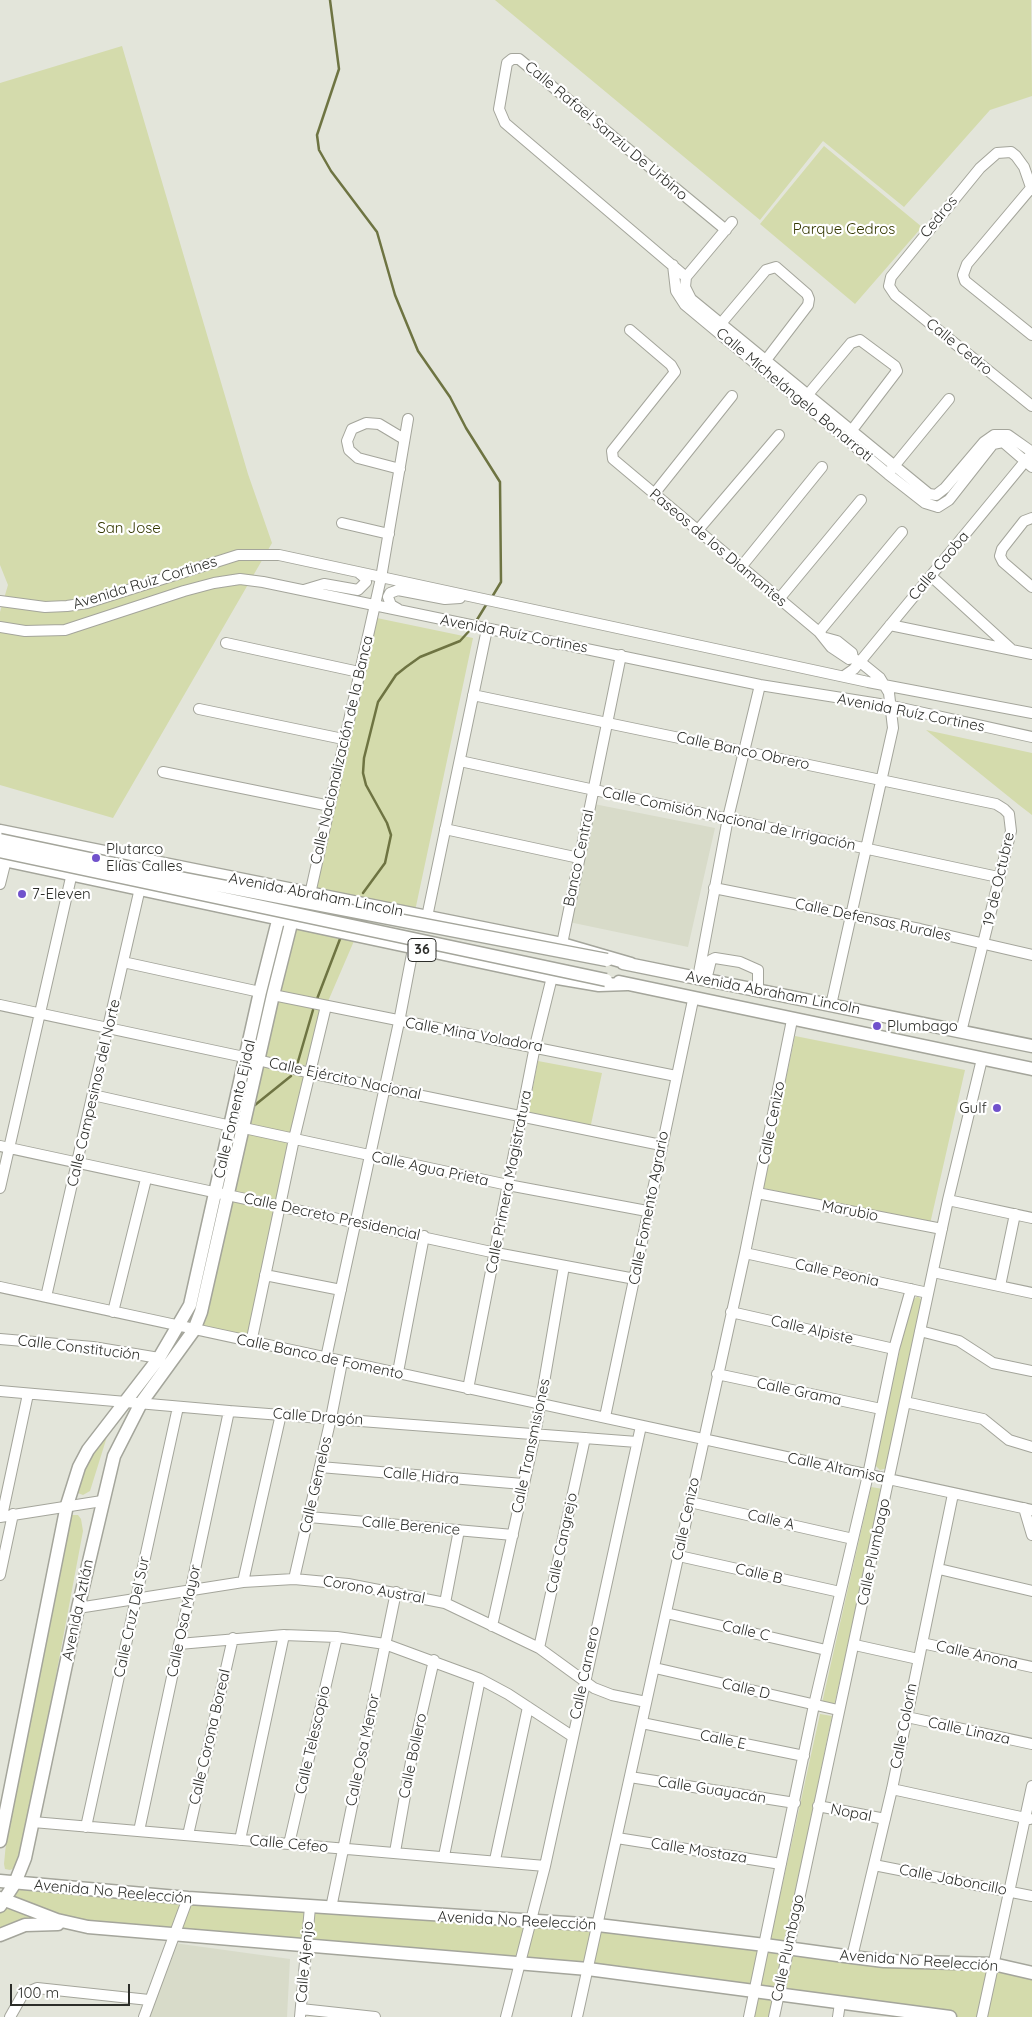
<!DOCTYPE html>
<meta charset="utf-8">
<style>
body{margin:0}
#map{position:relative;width:1032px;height:2017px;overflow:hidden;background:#e3e5da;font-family:Quicksand,sans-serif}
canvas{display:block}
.scale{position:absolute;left:10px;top:1984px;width:120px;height:22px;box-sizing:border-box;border:2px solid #2c2d29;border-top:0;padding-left:6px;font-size:15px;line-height:18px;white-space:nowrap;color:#2c2d29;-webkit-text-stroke:4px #fff;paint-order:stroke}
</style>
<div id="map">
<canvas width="1032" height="2017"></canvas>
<div class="scale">100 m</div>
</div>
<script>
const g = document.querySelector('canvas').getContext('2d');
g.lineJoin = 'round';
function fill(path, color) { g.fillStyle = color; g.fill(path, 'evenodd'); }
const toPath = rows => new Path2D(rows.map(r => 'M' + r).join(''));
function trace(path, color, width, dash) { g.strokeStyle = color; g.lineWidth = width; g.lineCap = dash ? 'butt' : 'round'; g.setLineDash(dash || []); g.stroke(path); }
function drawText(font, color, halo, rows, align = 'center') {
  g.font = font + ' Quicksand,sans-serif'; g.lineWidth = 4.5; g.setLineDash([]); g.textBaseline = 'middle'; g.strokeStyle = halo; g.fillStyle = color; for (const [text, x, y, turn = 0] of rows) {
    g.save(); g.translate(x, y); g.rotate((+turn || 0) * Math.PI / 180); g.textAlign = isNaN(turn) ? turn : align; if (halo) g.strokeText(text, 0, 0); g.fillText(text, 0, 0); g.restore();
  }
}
const built = toPath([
 [594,804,715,828,688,947,569,922],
 [174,1943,290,1959,287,2017,147,2017]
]);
const green = toPath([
 [495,0,1031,0,1032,96,990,110,904,207,823,141,760,220],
 [122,46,248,474,272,543,113,818,0,785,0,612,8,585,0,565,0,83],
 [824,146,922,227,855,304,760,224],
 [372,617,473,638,415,911,313,893],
 [926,730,1032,753,1032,815,1019,805],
 [292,921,354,941,326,1006,251,1343,194,1330],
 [795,1036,965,1070,930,1224,763,1188],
 [538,1061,602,1073,590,1129,528,1113],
 [918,1296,923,1302,888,1468,880,1470,874,1464,911,1301],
 [110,1427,90,1491,83,1495,73,1491,86,1462],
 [871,1487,883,1489,834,1706,822,1703],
 [72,1515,78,1515,81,1519,83,1531,27,1831,15,1868,10,1870,5,1869,4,1864,9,1812,65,1521],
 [820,1714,832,1716,785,1944,770,1941],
 [15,1883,512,1920,1032,1973,1032,2017,950,2017,754,1991,71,1925,0,1935,0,1906],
 [757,1997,773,1998,769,2017,753,2017]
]);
const stream = toPath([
 [330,0,339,69,317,135,319,150,331,171,377,232,395,295,418,351,450,397,466,428,500,482,501,582,492,597],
 [475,623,486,605],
 [363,893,385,863,391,835,387,823,366,785,363,773,364,758,378,702,396,675,406,667,420,657,460,641,470,630],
 [317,999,340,939],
 [297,1065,313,1010],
 [255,1105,291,1076]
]);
const minor = toPath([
 [1031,188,967,264,963,275,965,281,1032,335],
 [1032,190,1024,167,1016,156,1011,152,997,153,980,168,891,277,889,286,895,295,1032,406],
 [732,222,686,277,685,287,691,299,929,494,936,495],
 [673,265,676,291,685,305,888,474,925,503,938,507],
 [686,277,505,123,499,109,507,63,512,59,519,59,726,230],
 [718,327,766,270,776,267,807,294,809,299,808,305,766,360],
 [630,330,671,365,675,372,612,451,613,459,819,632,831,647,849,659,853,658,864,665,880,678,889,693,893,728,831,1005],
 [805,398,851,343,860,340,895,366,897,371,852,430],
 [400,469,358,458,349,450,347,441,352,429,366,423,379,424,404,439],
 [890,471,949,399],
 [654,494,732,396],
 [936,495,945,488,984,442,994,435,1008,435,1032,452],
 [938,507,949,500,993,444,1003,442,1032,467],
 [1032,518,1024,521,1002,549,1000,556,1003,562,1032,587],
 [342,523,389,534],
 [698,530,779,435],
 [741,567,822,467],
 [931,576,1011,649],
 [304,590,324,584,358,590,366,582,365,578,359,573],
 [779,599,861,500],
 [0,601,45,607,67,606,87,603,238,555,279,555,868,682,1032,713],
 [398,609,391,605,388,597,390,593,398,590,445,599,460,598],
 [890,625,1032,654],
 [0,627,25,631,65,630,184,591,214,583,240,579,263,582,760,685,892,706,1032,737],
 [819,632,902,532],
 [826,638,837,641,852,653,853,658],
 [226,643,359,672],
 [844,676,854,669,1032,453],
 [473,695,996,804,1004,809,1009,814,1011,831,961,1032],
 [199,709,343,739],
 [460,761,998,877],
 [163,772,330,806],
 [445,829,579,858],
 [0,884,6,860],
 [714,888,920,929,1032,955],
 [310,894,381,578,408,419],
 [427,917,487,629],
 [562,944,621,655],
 [123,962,260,992],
 [698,978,728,818,760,685],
 [706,980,711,960,715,958,740,962,758,970,758,990],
 [273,995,676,1076],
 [0,1005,258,1060,310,1073,661,1145],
 [93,1095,231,1126],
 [244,1128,508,1185,647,1211],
 [0,1146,496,1253,635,1279],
 [0,1188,72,873],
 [757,1193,942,1229],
 [948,1200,1032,1218],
 [745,1253,928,1293],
 [933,1272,1032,1293],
 [265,1275,341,1290],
 [1000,1286,1015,1214],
 [0,1287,1032,1510],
 [46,1297,140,888],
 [113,1312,146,1179],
 [731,1312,894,1349],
 [920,1331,959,1341,993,1363,1032,1371],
 [0,1339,93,1347,159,1358],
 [251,1343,294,1139,326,1006],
 [326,1358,399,1022,413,949],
 [398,1372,424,1236],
 [717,1374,881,1409],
 [468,1389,535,1046,552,977],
 [0,1391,229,1411,637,1442],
 [905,1402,983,1419,1009,1440,1032,1447],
 [605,1417,693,1000],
 [320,1467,523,1484],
 [690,1502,853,1539],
 [1024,1508,1032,1535],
 [2,1516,28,1394],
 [0,1517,102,1501],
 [309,1517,513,1535],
 [679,1556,840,1592],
 [939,1569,1032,1591],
 [0,1575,13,1514],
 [294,1579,331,1418,342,1362],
 [243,1582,281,1414],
 [445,1603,459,1530],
 [78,1608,243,1582,294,1579,348,1584,445,1603,539,1648,594,1688,612,1695,646,1702],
 [666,1613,826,1650],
 [492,1626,535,1435,564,1266],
 [922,1643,1032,1667],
 [179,1644,284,1635,337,1637,385,1644,480,1679,508,1694,572,1736],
 [855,1645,918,1659],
 [539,1648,585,1438],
 [655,1668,838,1710],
 [907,1717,1032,1744],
 [642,1723,804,1756],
 [630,1777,795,1803],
 [892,1789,1030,1819],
 [818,1806,885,1819],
 [33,1822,545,1866],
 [86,1827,178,1407],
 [139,1831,229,1411],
 [188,1835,233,1638],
 [617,1838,781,1864],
 [240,1840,284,1635],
 [289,1844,337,1637],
 [395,1852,412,1756,434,1660],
 [444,1856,480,1679],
 [495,1860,528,1707],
 [874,1865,1032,1896],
 [331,1908,396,1592],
 [852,1957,892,1789,953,1494],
 [301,2009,375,2017],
 [10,2017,23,1994,37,1988,149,2000],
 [144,2017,188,1898],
 [300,2017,310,1907],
 [506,2017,545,1866,641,1426],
 [577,2017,745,1253,792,1020],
 [749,2017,814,1705,868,1475,894,1349,911,1289],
 [774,2017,948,1200,982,1059],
 [838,2017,840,2003],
 [982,2017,1032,1786]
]);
const major = toPath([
 [0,831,562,944,631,964],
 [0,859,552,977,599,985,627,984],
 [623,963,1032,1046],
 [619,982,1032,1069],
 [0,1841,67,1505,79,1467,88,1450,159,1358,190,1305,260,992,286,889],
 [0,1881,188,1898,598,1925,765,1945,852,1957,884,1961,993,1964,1032,1973],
 [0,1898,57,1920,88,1927,588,1969,950,2017],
 [0,1906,15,1883,25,1858,78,1608,114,1456,141,1403,194,1330,201,1312,273,995,299,892],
 [0,1935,25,1925,58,1924]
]);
const majorBridge = toPath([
 [0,840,185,879,607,960],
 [0,851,606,980]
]);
const markers = [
 [96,858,5,"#7152cc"],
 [22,894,5,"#7152cc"],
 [877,1026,5,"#7152cc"],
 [997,1108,5,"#7152cc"]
];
const shields = [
 [422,950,28]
];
const shieldNames = [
 ["36",422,950]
];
const streetNames = [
 ["Calle Rafael Sanziu De Urbino",606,131,40],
 ["Cedros",939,217,-51],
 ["Calle Cedro",959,347,39],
 ["Calle Michelángelo Bonarroti",794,395,40],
 ["Paseos de los Diamantes",718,548,40],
 ["Calle Caoba",939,566,-50],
 ["Avenida Ruiz Cortines",145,583,-17],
 ["Avenida Ruíz Cortines",514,634,11],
 ["Avenida Ruíz Cortines",911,713,11],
 ["Calle Nacionalización de la Banca",342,750,-77],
 ["Calle Banco Obrero",743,751,12],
 ["Calle Comisión Nacional de Irrigación",729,819,12],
 ["Banco Central",579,858,-78],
 ["19 de Octubre",999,879,-77],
 ["Avenida Abraham Lincoln",316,895,11],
 ["Calle Defensas Rurales",873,920,12],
 ["Avenida Abraham Lincoln",773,993,11],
 ["Calle Mina Voladora",474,1035,10],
 ["Calle Ejército Nacional",345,1079,12],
 ["Calle Campesinos del Norte",94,1093,-77],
 ["Calle Fomento Ejidal",235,1109,-77],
 ["Calle Cenizo",772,1123,-79],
 ["Calle Agua Prieta",430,1169,12],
 ["Calle Primera Magistratura",509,1182,-79],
 ["Calle Fomento Agrario",649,1208,-79],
 ["Marubio",850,1211,11],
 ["Calle Decreto Presidencial",332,1217,12],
 ["Calle Peonia",837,1273,12],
 ["Calle Alpiste",812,1330,13],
 ["Calle Constitución",79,1348,7],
 ["Calle Banco de Fomento",320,1357,12],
 ["Calle Grama",799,1392,12],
 ["Calle Dragón",318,1417,4],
 ["Calle Transmisiones",531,1446,-78],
 ["Calle Altamisa",836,1468,12],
 ["Calle Hidra",421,1476,5],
 ["Calle Gemelos",316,1485,-77],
 ["Calle Cenizo",686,1519,-78],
 ["Calle A",771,1520,13],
 ["Calle Berenice",411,1526,5],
 ["Calle Cangrejo",562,1543,-78],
 ["Calle Plumbago",874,1552,-78],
 ["Calle B",759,1574,13],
 ["Corono Austral",374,1590,10],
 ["Avenida Aztlán",78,1610,-78],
 ["Calle Cruz Del Sur",132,1617,-78],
 ["Calle Osa Mayor",184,1621,-78],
 ["Calle C",746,1631,13],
 ["Calle Anona",977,1655,13],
 ["Calle Carnero",585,1673,-78],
 ["Calle D",746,1689,13],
 ["Calle Colorín",904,1726,-79],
 ["Calle Linaza",969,1731,12],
 ["Calle Corona Boreal",210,1737,-77],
 ["Calle Telescopio",313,1740,-77],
 ["Calle E",723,1740,12],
 ["Calle Osa Menor",363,1750,-78],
 ["Calle Bollero",413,1756,-78],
 ["Calle Guayacán",712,1790,9],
 ["Nopal",851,1813,11],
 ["Calle Cefeo",289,1844,5],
 ["Calle Mostaza",699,1851,9],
 ["Calle Jaboncillo",953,1880,11],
 ["Avenida No Reelección",113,1892,5],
 ["Avenida No Reelección",517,1921,3],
 ["Calle Plumbago",788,1948,-78],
 ["Avenida No Reelección",919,1961,4],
 ["Calle Ajenjo",305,1962,-85]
];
const parkNames = [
 ["Parque Cedros",844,229],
 ["San Jose",129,528]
];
const poiNames = [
 ["Plutarco",106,849],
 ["Elías Calles",106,866],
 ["7-Eleven",32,894],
 ["Plumbago",887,1026],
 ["Gulf",987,1108,"right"]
];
fill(built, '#d8dbc9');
fill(green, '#d4dbac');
trace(stream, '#6e7442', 2.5);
trace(minor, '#a4a59b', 12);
trace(major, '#a4a59b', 15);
trace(minor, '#fff', 10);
trace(major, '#fff', 12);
trace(majorBridge, '#a4a59b', 15, []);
trace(majorBridge, '#fff', 12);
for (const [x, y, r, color] of markers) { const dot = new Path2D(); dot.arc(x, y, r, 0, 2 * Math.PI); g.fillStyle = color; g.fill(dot); trace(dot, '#fff', 2); }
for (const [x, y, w] of shields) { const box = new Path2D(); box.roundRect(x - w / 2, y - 11.5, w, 23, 4); g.fillStyle = '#fff'; g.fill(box); trace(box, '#2c2d29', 1); }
drawText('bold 14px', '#2c2d29', null, shieldNames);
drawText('15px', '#2c2d29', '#fff', streetNames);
drawText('15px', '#343800', '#fff', parkNames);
drawText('15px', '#2c2d29', '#fff', poiNames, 'left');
</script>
